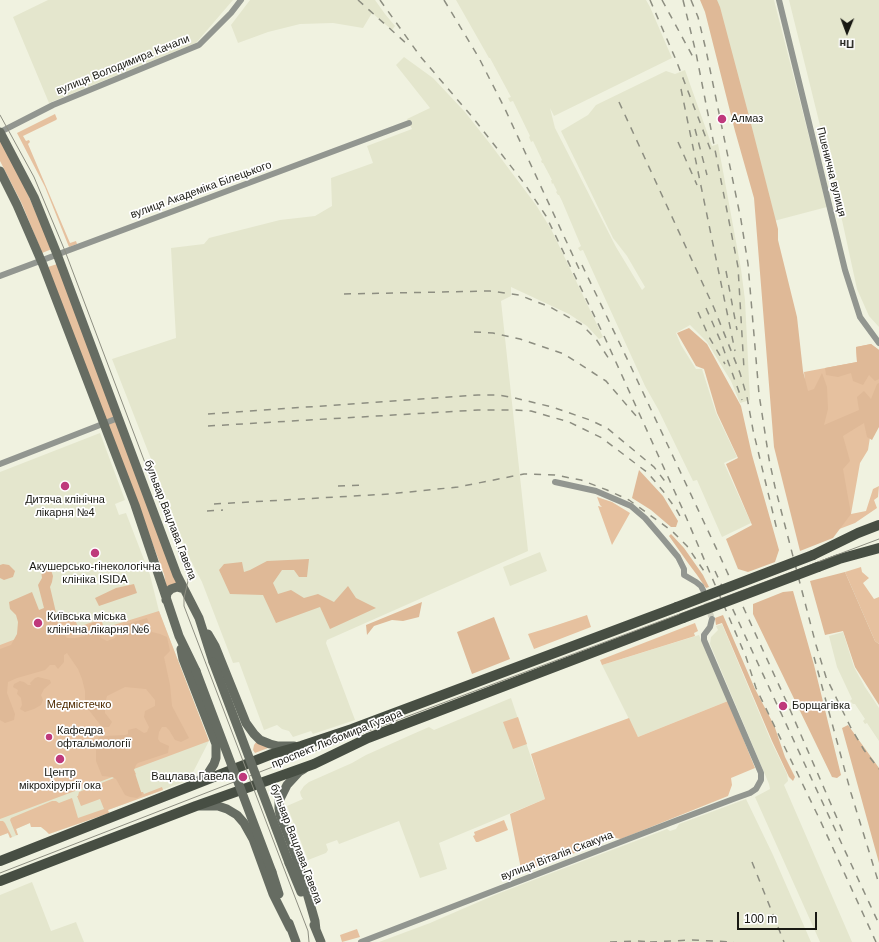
<!DOCTYPE html>
<meta charset="utf-8">
<style>
body{margin:0}
#map{position:relative;width:879px;height:942px;overflow:hidden;background:#f0f2e0;font-family:Arial,sans-serif}
canvas{display:block}
.north{position:absolute;left:827px;top:12px;width:40px;height:40px;-webkit-text-stroke:3px #fff;paint-order:stroke;rotate:181deg;font-size:11px;font-weight:700;line-height:16px;text-align:center;color:#191913}
.north::after{content:'';display:block;margin:auto;width:14px;height:18px;background:#191913;clip-path:polygon(50% 0,100% 100%,50% 72%,0 100%)}
.scale{position:absolute;left:737px;top:912px;width:80px;height:18px;box-sizing:border-box;border:2px solid #191913;border-top:0;padding-left:5px;font-size:12px;line-height:14px;white-space:nowrap;color:#191913;-webkit-text-stroke:3px #fff;paint-order:stroke}
</style>
<div id="map">
<canvas width="879" height="942"></canvas>
<div class="north">Пн</div>
<div class="scale">100 m</div>
</div>
<script>
const g = document.querySelector('canvas').getContext('2d');
g.lineJoin = 'round';
function fill(path, color) { g.fillStyle = color; g.fill(path, 'evenodd'); }
const toPath = rows => new Path2D(rows.map(r => 'M' + r).join(''));
function trace(path, color, width, dash) { g.strokeStyle = color; g.lineWidth = width; g.lineCap = dash ? 'butt' : 'round'; g.setLineDash(dash || []); g.stroke(path); }
function drawText(font, color, halo, rows, align = 'center') {
  g.font = font + ' Arial,sans-serif'; g.lineWidth = 3.5; g.setLineDash([]); g.textBaseline = 'middle'; g.strokeStyle = halo; g.fillStyle = color; for (const [text, x, y, turn = 0] of rows) {
    g.save(); g.translate(x, y); g.rotate((+turn || 0) * Math.PI / 180); g.textAlign = isNaN(turn) ? turn : align; if (halo) g.strokeText(text, 0, 0); g.fillText(text, 0, 0); g.restore();
  }
}
const built = toPath([
 [48,0,233,0,196,43,49,103,13,17],
 [250,0,375,0,385,14,395,26,392,30,372,13,363,28,333,23,300,24,268,32,238,43,231,25],
 [456,0,646,0,650,7,672,58,554,116,550,108,555,128,616,247,642,290,645,287,627,256,613,238,561,131,588,115,596,105,666,71,675,74,685,70,712,146,718,144,741,269,745,300,750,400,740,403,731,381,707,342,690,325,676,333,681,345,696,369,702,369,716,413,737,457,724,463,751,523,722,537,697,480,693,481,658,409,645,386,583,250,580,251,578,248,581,246,562,201,559,195,558,195,556,192,557,191,553,183,552,184,551,180,552,180,543,163,542,163,541,161,542,160,533,141,531,142,529,137,530,136,513,101,510,102,508,98,511,97,490,58,489,58],
 [702,0,774,0,827,207,770,222],
 [789,0,879,0,879,327,869,316,857,289,832,174],
 [404,57,433,78,465,112,491,145,536,205,551,229,603,337,599,339,587,326,569,314,511,287,511,296,501,301,528,551,327,640,326,643,355,720,313,734,311,731,293,737,289,731,282,729,277,725,264,730,239,662,233,663,202,582,190,559,112,359,176,338,171,248,204,244,209,238,280,220,315,216,332,206,331,178,373,163,367,146,412,129,407,119,430,108,396,65],
 [100,433,125,500,115,504,119,515,126,513,150,575,159,611,209,741,189,780,108,810,109,813,49,834,46,831,41,827,31,827,30,823,16,829,18,835,10,838,8,833,0,836,0,472],
 [540,552,547,571,510,586,503,567],
 [722,624,771,741,787,774,788,781,784,785,852,942,820,942,755,797,770,789,769,784,710,644,711,637,718,630,716,626],
 [843,632,854,667,865,687,879,708,879,741,867,723,865,724,863,721,865,719,855,704,853,704,850,701,852,699,837,667,829,636],
 [699,635,728,701,638,737,602,665],
 [511,698,545,799,439,843,447,869,420,878,399,821,339,844,337,840,326,844,328,850,326,853,308,860,287,806,303,799,301,796,300,792,304,786,309,782,352,763,366,755,413,734,429,727,434,730],
 [746,799,773,855,811,942,379,942,430,923,497,894,575,864,667,829,670,831,676,829,679,824],
 [32,882,51,931,76,922,84,942,0,942,0,895]
]);
const green = toPath([
 [55,114,57,119,56,120,23,136,26,141,29,140,30,142,28,144,70,243,76,241,77,244,69,247,45,187,17,133],
 [0,140,21,179,52,249,42,253,22,204,0,161],
 [57,264,180,585,167,590,164,574,48,267],
 [871,344,879,350,879,425,871,431,868,450,860,463,851,514,866,511,873,489,879,486,878,497,874,500,877,508,855,523,821,536,804,372,857,362,856,347],
 [597,497,612,502,630,513,612,545,598,506,602,507,600,505],
 [861,567,862,572,869,578,863,583,874,599,879,597,879,644,875,641,845,572],
 [159,611,209,741,0,819,0,645,74,617,78,627,101,619,104,628],
 [587,615,591,627,534,649,528,634,551,627],
 [695,623,698,631,694,633,695,636,602,665,600,660],
 [728,701,755,768,731,778,732,785,728,796,621,839,616,838,530,869,529,867,521,869,510,814,545,799,531,754,629,718,638,737],
 [518,717,527,744,513,749,503,722],
 [257,741,268,747,268,748,255,753,253,750,254,745],
 [134,770,136,774,133,776,141,792,143,792,144,794,162,787,163,790,108,810,109,813,49,834,46,831,41,827,31,827,30,823,16,829,18,835,16,835,10,820,11,818,52,801,56,801,59,803,72,798,78,818,104,809,100,799,81,806,77,796,78,796,79,792],
 [504,820,508,830,478,842,476,842,473,836,475,835,474,832],
 [0,821,3,821,5,823,12,837,10,838,8,833,0,836],
 [357,929,360,937,342,942,340,935]
]);
const forest = toPath([
 [700,0,717,0,720,7,749,116,778,229,778,240,797,317,803,371,808,391,814,389,822,373,827,387,828,409,824,425,859,410,857,397,864,391,871,399,877,384,879,383,879,427,872,440,867,437,864,423,843,436,850,461,843,469,851,514,833,538,800,551,774,447,754,198,735,131,705,12],
 [689,328,707,344,741,406,752,455,779,550,775,562,748,572,738,569,726,539,752,525,726,464,738,458,717,413,704,369,696,366,677,333],
 [871,344,879,350,879,379,875,381,869,375,863,385,853,381,851,373,838,377,826,375,825,368,857,362,856,347],
 [639,470,663,496,678,521,676,527,671,527,651,510,632,498],
 [671,534,684,548,703,575,709,587,706,588,697,575,688,563,669,536],
 [309,559,307,577,299,577,294,570,282,570,273,583,278,594,291,590,304,598,318,594,334,602,348,586,356,598,376,608,330,629,320,607,276,623,263,595,230,594,219,570,224,564,242,562,244,572,250,570,267,561],
 [3,564,9,565,15,571,13,577,4,580,0,578,0,565],
 [44,568,51,570,53,576,52,582,50,587,58,621,59,628,67,638,75,638,85,636,90,624,98,621,101,626,99,631,101,638,107,641,115,638,120,626,147,618,152,632,160,634,167,637,170,651,164,657,170,685,172,706,189,738,181,742,175,740,169,730,166,727,162,727,159,732,158,739,160,742,169,746,168,753,138,763,136,765,134,770,142,795,137,798,130,797,125,795,116,779,112,777,102,776,96,761,96,747,99,737,104,736,125,735,128,734,128,730,136,728,144,733,147,732,149,727,144,717,145,711,155,706,155,700,146,689,125,687,107,696,105,703,105,713,112,722,109,727,102,727,88,709,85,701,85,691,82,679,78,669,67,653,64,655,64,662,58,669,55,665,50,665,45,670,17,678,8,682,7,693,15,714,14,720,5,723,0,720,0,649,11,645,17,634,18,622,16,615,10,609,9,602,32,592,39,610,44,608,38,585,42,578,41,570],
 [845,572,875,641,879,644,879,705,855,667,843,631,825,635,810,581],
 [134,584,137,593,99,606,95,598,116,588],
 [793,591,814,665,841,775,837,778,832,777,753,614,753,604,783,592],
 [422,602,419,617,403,621,392,620,374,626,367,635,366,625],
 [723,615,755,689,774,725,785,757,795,777,793,781,789,777,772,741,722,623,716,625,715,618],
 [494,617,510,659,472,674,457,632],
 [38,677,50,680,51,683,44,689,41,695,43,700,41,705,34,709,25,712,20,709,22,705,21,698,17,694,18,690,13,687,14,684,20,681,24,682,28,685,31,685,30,683,35,678],
 [848,725,879,768,879,863,842,728]
]);
const minorTunnel = toPath([
 [704,594,712,619]
]);
const minor = toPath([
 [779,0,845,270,860,317,879,343],
 [0,132,53,105,199,45,231,13,241,0],
 [0,276,409,123],
 [0,464,118,418],
 [555,482,596,491,631,506,645,518,663,539,678,557,684,569,684,575,696,582,701,586,703,590],
 [361,942,675,821,736,798,750,793,756,789,761,780,761,773,704,640,704,635,710,627,712,619]
]);
const secondary = toPath([
 [0,132,34,197,57,254,177,575,199,618,213,662],
 [0,171,17,205,43,265,135,505,179,636,196,671],
 [166,600,167,593,171,589,177,587,184,589],
 [208,634,215,646,246,723,254,734,260,740,270,744,278,746,294,746],
 [181,649,183,659,216,744,216,758,214,764,207,775,198,781],
 [304,769,299,772,287,785,279,801,279,808,280,815,299,865,315,921,316,930],
 [200,806,218,806,227,809,237,815,244,823,253,839,273,894,290,928],
 [289,863,301,892],
 [272,872,279,894],
 [289,923,296,942],
 [314,925,321,942]
]);
const primary = toPath([
 [813,555,858,533,879,525],
 [818,567,839,559,879,548],
 [0,861,272,754,301,746,352,729,677,607],
 [0,881,196,806,314,764,368,738,683,618]
]);
const tram = toPath([
 [0,115,34,177,65,251,187,574,188,581,184,598,184,606,283,866,308,931,309,942],
 [0,873,270,768,879,539]
]);
const rail = toPath([
 [358,0,407,44],
 [380,0,420,56,474,119,524,183,546,216,605,338,683,510,746,657,756,688,820,820,876,942],
 [444,0,479,58,505,109,581,273],
 [650,0,676,60,711,151],
 [662,0,693,57],
 [683,0,696,53,738,267,744,369],
 [691,0,698,17,706,50,741,220,748,264,759,394,769,459,775,487,816,645,826,677,851,728,864,750,879,769],
 [681,89,735,351],
 [619,102,714,308,740,373,747,397,753,430,777,530],
 [695,129,707,175],
 [678,142,697,185],
 [582,265,631,367,718,552,788,705,843,832],
 [726,271,737,330],
 [344,294,490,291,519,295,550,307,581,324,596,339,611,362],
 [706,308,721,342,742,400],
 [698,312,709,337,725,364],
 [474,332,493,333,520,339,564,354,606,381,637,417],
 [208,414,478,395,498,395,515,398,552,407,590,420,607,428,654,467,667,484],
 [208,426,478,410,515,410,531,411,569,422,602,438,648,473,663,491,676,509,680,516],
 [338,486,364,485],
 [214,504,389,494,458,487,524,474,555,475,581,480,607,490,629,500,672,531,687,546,706,574],
 [207,511,223,510],
 [715,571,879,924],
 [814,657,851,793,879,884],
 [752,862,784,942],
 [610,942,637,941,654,942],
 [650,942,692,940,734,942]
]);
const secondaryBridge = toPath([
 [213,662,289,863],
 [196,671,272,872]
]);
const primaryBridge = toPath([
 [677,607,813,555],
 [683,618,818,567]
]);
const markers = [
 [722,119,5,"#bf397c"],
 [65,486,5,"#bf397c"],
 [95,553,5,"#bf397c"],
 [38,623,5,"#bf397c"],
 [783,706,5,"#bf397c"],
 [49,737,4,"#bf397c"],
 [60,759,5,"#bf397c"],
 [243,777,5,"#bf397c"]
];
const streetNames = [
 ["вулиця Володимира Качали",123,65,-22],
 ["Пшенична вулиця",831,172,76],
 ["вулиця Академіка Білецького",201,190,-20],
 ["бульвар Вацлава Гавела",170,520,69],
 ["проспект Любомира Гузара",337,739,-22],
 ["бульвар Вацлава Гавела",296,844,69],
 ["вулиця Віталія Скакуна",557,856,-21]
];
const poiNames = [
 ["Алмаз",731,119],
 ["Дитяча клінічна",65,500,"center"],
 ["лікарня №4",65,513,"center"],
 ["Акушерсько-гінекологічна",95,567,"center"],
 ["клініка ISIDA",95,580,"center"],
 ["Київська міська",47,617],
 ["клінічна лікарня №6",47,630],
 ["Борщагівка",792,706],
 ["Кафедра",57,731],
 ["офтальмології",57,744],
 ["Центр",60,773,"center"],
 ["мікрохірургії ока",60,786,"center"],
 ["Вацлава Гавела",234,777,"right"]
];
const parkNames = [
 ["Медмістечко",79,705]
];
fill(built, '#e4e6cd');
fill(green, '#e6c19f');
fill(forest, '#dfb997');
trace(minorTunnel, '#d0d1c1', 6, [6, 3]);
trace(minor, '#929690', 6);
trace(secondary, '#666c62', 9);
trace(primary, '#474e43', 10);
trace(tram, '#8d8e81', 1);
trace(rail, '#8d8e81', 1.5, [7, 7]);
trace(secondaryBridge, '#666c62', 9);
trace(primaryBridge, '#474e43', 10);
for (const [x, y, r, color] of markers) { const dot = new Path2D(); dot.arc(x, y, r, 0, 2 * Math.PI); g.fillStyle = color; g.fill(dot); trace(dot, '#fff', 1.5); }
drawText('11px', '#191913', '#fff', streetNames);
drawText('11px', '#191913', '#fff', poiNames, 'left');
drawText('11px', '#4f2b00', '#fff', parkNames);
</script>
